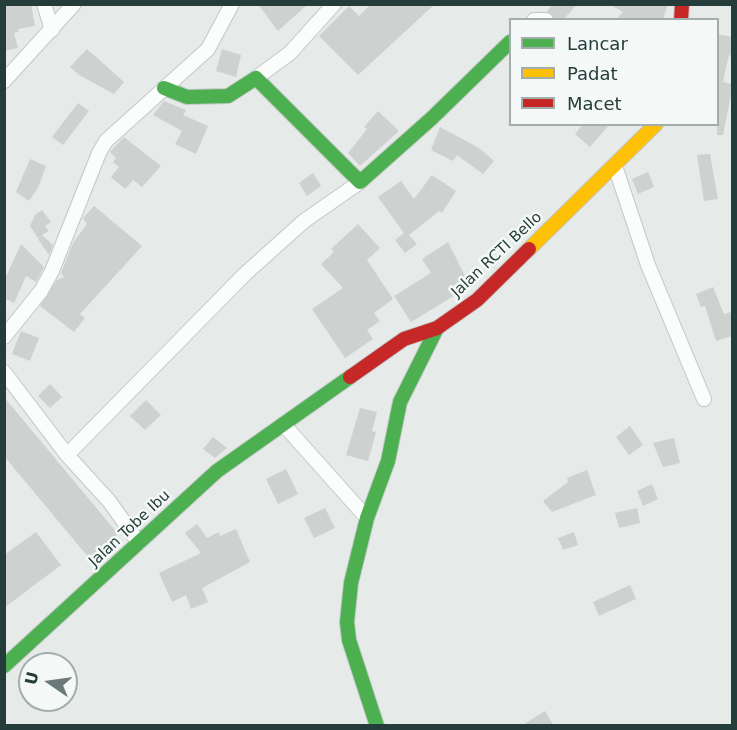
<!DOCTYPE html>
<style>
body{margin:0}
#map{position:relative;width:737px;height:730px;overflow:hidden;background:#e6eae9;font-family:"DejaVu Sans",sans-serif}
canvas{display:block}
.frame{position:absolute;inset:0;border:6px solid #253d3a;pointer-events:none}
.legend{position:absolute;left:509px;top:18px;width:210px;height:108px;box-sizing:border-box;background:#f4f9f7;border:2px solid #a1aeab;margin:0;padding:8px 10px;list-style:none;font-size:18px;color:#253d3a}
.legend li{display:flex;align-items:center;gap:12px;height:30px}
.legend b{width:30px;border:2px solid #a1aeab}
.north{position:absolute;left:18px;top:652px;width:60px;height:60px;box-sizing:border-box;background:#f4f9f7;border:2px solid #a1aeab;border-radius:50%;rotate:283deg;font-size:16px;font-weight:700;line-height:24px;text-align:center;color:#253d3a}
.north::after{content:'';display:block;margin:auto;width:21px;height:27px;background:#697a77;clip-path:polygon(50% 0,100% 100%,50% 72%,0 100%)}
</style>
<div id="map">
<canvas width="737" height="730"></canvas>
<div class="frame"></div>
<ul class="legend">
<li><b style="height:8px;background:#4caf50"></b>Lancar</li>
<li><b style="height:8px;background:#ffc107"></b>Padat</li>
<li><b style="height:8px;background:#c62828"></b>Macet</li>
</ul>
<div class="north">U</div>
</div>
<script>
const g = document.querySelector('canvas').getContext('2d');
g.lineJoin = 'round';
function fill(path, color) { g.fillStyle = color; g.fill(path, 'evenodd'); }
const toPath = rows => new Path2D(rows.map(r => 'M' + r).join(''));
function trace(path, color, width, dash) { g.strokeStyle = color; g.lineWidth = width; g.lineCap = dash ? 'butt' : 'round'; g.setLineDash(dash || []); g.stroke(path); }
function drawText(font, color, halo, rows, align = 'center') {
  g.font = font + ' "DejaVu Sans",sans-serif'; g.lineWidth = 5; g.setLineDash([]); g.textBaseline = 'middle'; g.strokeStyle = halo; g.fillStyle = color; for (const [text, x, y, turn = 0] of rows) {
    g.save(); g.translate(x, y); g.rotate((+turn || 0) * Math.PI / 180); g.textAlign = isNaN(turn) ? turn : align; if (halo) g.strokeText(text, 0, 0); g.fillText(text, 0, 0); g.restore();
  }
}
const building = toPath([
 [4,4,31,4,35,26,18,29,19,32,14,33,18,48,4,51],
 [258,4,308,4,278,31],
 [371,4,435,4,358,75,319,36,349,6,359,16],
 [553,4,577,4,563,20,555,20,547,11],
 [609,4,668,4,663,20,616,20,623,12],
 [717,34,732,37,732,56,729,55,723,82,732,84,732,90,723,135,717,135],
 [87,49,124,82,114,94,79,75,70,67],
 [222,49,241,55,236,77,216,71],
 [164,101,186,110,183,115,208,126,196,154,175,144,182,131,153,115],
 [78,103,89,111,63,145,52,137],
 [378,111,399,131,360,166,348,153,367,129,364,127],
 [583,124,610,124,590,147,575,134],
 [440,127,479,148,494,161,483,174,457,155,453,161,431,150],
 [124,137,161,166,142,187,133,180,125,189,111,177,119,167,113,162,116,158,110,152],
 [710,154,718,199,704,201,697,155],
 [30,159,46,166,38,188,29,201,16,192],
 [648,172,654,187,638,194,632,179],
 [313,173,321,186,307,196,299,183],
 [432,175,456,191,442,213,439,211,409,235,417,244,405,253,395,240,404,233,378,197,401,181,414,199],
 [94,206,142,246,80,314,85,318,74,332,40,306,57,280,64,277,61,273,73,243,87,224,83,218],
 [42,210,51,222,45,226,49,231,42,235,53,245,49,255,38,239,42,235,38,238,30,226,35,215],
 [358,224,380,248,367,260,393,299,374,313,380,321,367,330,373,339,345,358,312,309,343,288,321,264,334,252,331,249],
 [448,242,470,286,411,322,394,296,431,273,422,259],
 [21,244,44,267,36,282,26,276,14,303,4,298,4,281],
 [713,287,724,314,731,312,732,318,732,336,716,341,705,306,701,307,696,294],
 [21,331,39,338,30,361,12,354],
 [50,384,62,397,50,408,38,396],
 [4,397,118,534,89,558,4,456],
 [146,400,161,415,145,430,130,416],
 [360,408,377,412,372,431,376,432,368,461,346,455],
 [630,426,643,445,629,455,616,437],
 [213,437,227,448,215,458,203,449],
 [674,438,680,463,663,467,653,443],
 [286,469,298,494,278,504,266,479],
 [587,470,596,495,552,512,543,501,568,482,567,478],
 [652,484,658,499,643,506,637,491],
 [325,508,335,528,314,538,304,518],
 [637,508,640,523,619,528,615,513],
 [197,524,207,538,219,532,220,536,236,529,250,562,202,588,208,602,191,609,186,595,172,602,159,573,201,553,185,533],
 [36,532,61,565,4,608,4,555],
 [574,532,578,545,563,550,558,538],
 [630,585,636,599,599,616,593,602],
 [545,711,554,726,521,726]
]);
const street = toPath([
 [44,4,52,30],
 [534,20,546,20],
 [256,78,290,53,334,4],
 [4,81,74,4],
 [615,166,648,265,704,399],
 [4,337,41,291,52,271,99,153,106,141,208,49,232,4],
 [4,372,67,455,109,501,139,543],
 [284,425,367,518],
 [67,455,245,274,304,221,360,182]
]);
const fast = toPath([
 [164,88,187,97,228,96,256,78,360,182,432,118,510,42],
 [4,666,217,471,350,377],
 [377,726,349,640,347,622,351,583,367,518,388,461,400,402,437,328]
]);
const slow = toPath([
 [529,249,656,124]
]);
const jam = toPath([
 [681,20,682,4],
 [350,377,404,339,437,328,477,300,529,249]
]);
const streetNames = [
 ["Jalan RCTI Bello",497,255,-43],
 ["Jalan Tobe Ibu",130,529,-43]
];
fill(building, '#cdd1d0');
trace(street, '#c3c7c6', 16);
trace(fast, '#c2c8c6', 16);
trace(slow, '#c2c8c6', 16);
trace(jam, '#c2c8c6', 16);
trace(street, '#fbfcfc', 14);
trace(fast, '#4caf50', 14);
trace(slow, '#ffc107', 14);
trace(jam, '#c62828', 14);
drawText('15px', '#253d3a', '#f4f9f7', streetNames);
</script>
